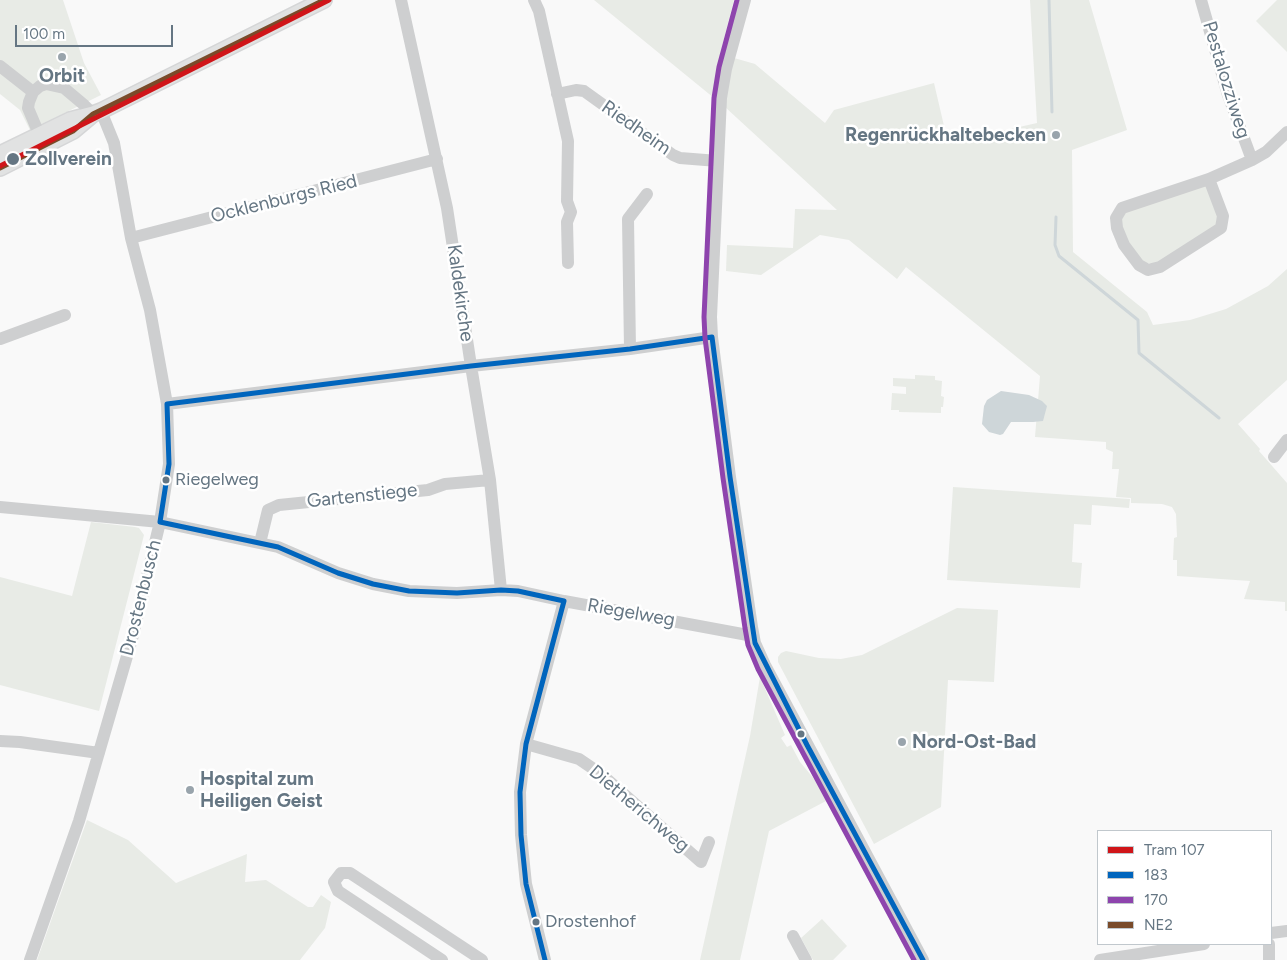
<!DOCTYPE html>
<meta charset="utf-8">
<style>
body{margin:0}
#map{position:relative;width:1287px;height:960px;overflow:hidden;background:#f9f9f9;font-family:Figtree,sans-serif}
canvas{display:block}
.legend{position:absolute;left:1097px;top:830px;width:175px;height:115px;box-sizing:border-box;background:#fff;border:1px solid #c1c8cd;margin:0;padding:6px 9px;list-style:none;font-size:15px;color:#657683}
.legend li{display:flex;align-items:center;gap:10px;height:25px}
.legend b{width:25px;border:1px solid #c1c8cd}
.scale{position:absolute;left:15px;top:25px;width:158px;height:22px;box-sizing:border-box;border:2px solid #657683;border-top:0;padding-left:6px;font-size:15px;line-height:18px;white-space:nowrap;color:#657683;-webkit-text-stroke:4px #fff;paint-order:stroke}
</style>
<div id="map">
<canvas width="1287" height="960"></canvas>
<ul class="legend">
<li><b style="height:6px;background:#d01519"></b>Tram 107</li>
<li><b style="height:6px;background:#0065bd"></b>183</li>
<li><b style="height:6px;background:#8e44ad"></b>170</li>
<li><b style="height:6px;background:#7a4b2a"></b>NE2</li>
</ul>
<div class="scale">100 m</div>
</div>
<script>
const g = document.querySelector('canvas').getContext('2d');
g.lineJoin = 'round';
function fill(path, color) { g.fillStyle = color; g.fill(path, 'evenodd'); }
const toPath = rows => new Path2D(rows.map(r => 'M' + r).join(''));
function trace(path, color, width, dash) { g.strokeStyle = color; g.lineWidth = width; g.lineCap = dash ? 'butt' : 'round'; g.setLineDash(dash || []); g.stroke(path); }
function drawText(font, color, halo, rows, align = 'center') {
  g.font = font + ' Figtree,sans-serif'; g.lineWidth = 5; g.setLineDash([]); g.textBaseline = 'middle'; g.strokeStyle = halo; g.fillStyle = color; for (const [text, x, y, turn = 0] of rows) {
    g.save(); g.translate(x, y); g.rotate((+turn || 0) * Math.PI / 180); g.textAlign = isNaN(turn) ? turn : align; if (halo) g.strokeText(text, 0, 0); g.fillText(text, 0, 0); g.restore();
  }
}
const green = toPath([
 [0,0,63,0,84,63,101,95,30,130,20,110,0,94],
 [594,0,734,0,720,54,755,64,825,123,834,110,934,83,948,143,1037,123,1030,0,1089,0,1127,130,1072,150,1073,252,1147,312,1153,325,1190,320,1226,309,1268,286,1287,269,1287,380,1238,424,1260,449,1259,451,1287,483,1287,611,1285,611,1285,602,1244,599,1250,581,1177,576,1177,560,1173,560,1174,538,1177,537,1176,514,1172,507,1162,504,1131,503,1131,498,1116,497,1119,469,1112,469,1113,452,1106,449,1106,442,1035,437,1040,376,906,267,897,279,849,240,820,235,761,275,726,271,727,245,793,248,795,209,837,210,725,107],
 [1277,0,1287,0,1287,52,1256,21],
 [1206,185,1218,210,1216,226,1160,262,1152,264,1142,262,1122,232,1122,219,1126,212],
 [915,375,935,376,935,380,942,381,941,396,944,397,943,407,941,407,941,413,899,412,899,410,891,410,892,393,906,394,906,387,893,386,893,378,915,379],
 [953,487,1130,499,1129,508,1092,505,1091,525,1074,524,1072,562,1082,563,1080,588,947,580],
 [91,522,135,527,139,528,144,535,99,711,0,685,0,577,72,596],
 [957,608,998,610,994,682,948,680,941,807,874,844,778,662,778,657,781,653,786,651,819,658,841,659,862,655],
 [760,677,785,735,781,738,787,747,791,745,800,762,815,780,826,801,769,831,740,960,700,960,750,736],
 [87,820,128,840,176,883,247,854,245,882,266,880,308,907,313,907,321,895,331,902,325,928,300,960,37,960],
 [822,919,847,946,833,960,813,960,801,938]
]);
const water = toPath([
 [1001,391,1029,395,1042,401,1047,406,1043,421,1033,422,1011,422,1003,434,1000,435,989,432,982,424,984,406,987,400]
]);
const stream = toPath([
 [1049,0,1052,112],
 [1056,217,1055,245,1059,256,1138,320,1139,353,1219,418]
]);
const minor = toPath([
 [401,0,447,208,471,366,490,480,501,590],
 [534,0,539,11,568,141,567,201,571,212,567,222,568,263],
 [745,0,726,69,721,98,711,317,712,337,730,477,752,627,755,643,765,665,923,960],
 [1201,0,1228,95,1252,160],
 [0,66,33,92],
 [557,94,576,90,584,91,673,155,680,158,718,161],
 [39,134,28,108,29,102,33,92,40,86,46,84,64,88,83,104,93,114],
 [1209,179,1223,216,1221,228,1160,267,1148,270,1139,265,1124,245,1117,228,1116,218,1122,208,1209,179,1252,160,1266,152,1287,132],
 [131,238,437,159],
 [0,339,65,315],
 [630,349,628,219,647,194],
 [167,404,471,366,630,349,712,337],
 [1274,457,1287,440],
 [0,507,160,522,278,547,338,573,373,584,409,591,457,593,501,590,518,591,564,601,753,636],
 [260,543,268,510,279,505,428,490,445,484,490,480],
 [0,741,20,742,99,753],
 [526,744,579,759,601,774,701,862,709,842],
 [1271,933,1287,931],
 [793,936,806,960],
 [30,960,79,821,132,639,160,522,169,464,167,404,150,310,131,238,114,143,101,111],
 [442,960,338,891,334,882,341,873,350,873,482,960],
 [545,960,526,884,521,835,520,792,526,744,564,601],
 [1100,960,1204,944],
 [1269,960,1269,944]
]);
const major = toPath([
 [0,154,70,120,93,114,101,111,324,0],
 [0,168,73,131,92,115]
]);
const bus1 = toPath([
 [712,337,730,477,755,643,807,745,923,960],
 [167,404,471,366,630,349,712,337],
 [160,522,278,547,338,573,373,584,409,591,457,593,501,590,518,591,564,601],
 [160,522,169,464,167,404],
 [545,960,526,884,521,835,520,792,526,744,564,601]
]);
const bus2 = toPath([
 [737,0,719,67,714,98,704,317,705,338,723,478,745,628,748,645,758,669,914,960]
]);
const bus3 = toPath([
 [0,168,73,131,93,114,324,0]
]);
const tram1 = toPath([
 [0,166,329,0]
]);
const markers = [
 [62,57,5,"#99a4ac"],
 [1056,135,5,"#99a4ac"],
 [13,159,7,"#657683"],
 [166,480,4.5,"#657683"],
 [801,734,4.5,"#657683"],
 [902,742,5,"#99a4ac"],
 [190,790,5,"#99a4ac"],
 [536,922,4.5,"#657683"]
];
const busNames = [
 ["Riegelweg",175,480],
 ["Drostenhof",545,922]
];
const poiNames = [
 ["Orbit",62,76,"center"],
 ["Regenrückhaltebecken",1046,135,"right"],
 ["Nord-Ost-Bad",912,742],
 ["Hospital zum",200,779],
 ["Heiligen Geist",200,801]
];
const streetNames = [
 ["Pestalozziweg",1226,80,73],
 ["Riedheim",636,128,35],
 ["Ocklenburgs Ried",284,199,-14],
 ["Kaldekirche",460,293,82],
 ["Gartenstiege",362,496,-6],
 ["Drostenbusch",141,598,-76],
 ["Riegelweg",631,613,10],
 ["Dietherichweg",639,809,40]
];
const stopNames = [
 ["Zollverein",25,159]
];
fill(green, '#e8ebe6');
fill(water, '#ced6d9');
trace(stream, '#ced6d9', 3);
trace(major, '#d5d6d7', 18);
trace(minor, '#cecfd0', 12);
trace(major, '#e1e2e2', 15);
trace(bus1, '#0065bd', 5);
trace(bus2, '#8e44ad', 5);
trace(bus3, '#7a4b2a', 5);
trace(tram1, '#d01519', 5);
for (const [x, y, r, color] of markers) { const dot = new Path2D(); dot.arc(x, y, r, 0, 2 * Math.PI); g.fillStyle = color; g.fill(dot); trace(dot, '#fff', 2); }
drawText('18px', '#657683', '#fff', busNames, 'left');
drawText('bold 19px', '#657683', '#fff', poiNames, 'left');
drawText('19px', '#657683', '#fff', streetNames);
drawText('bold 19px', '#657683', '#fff', stopNames, 'left');
</script>
